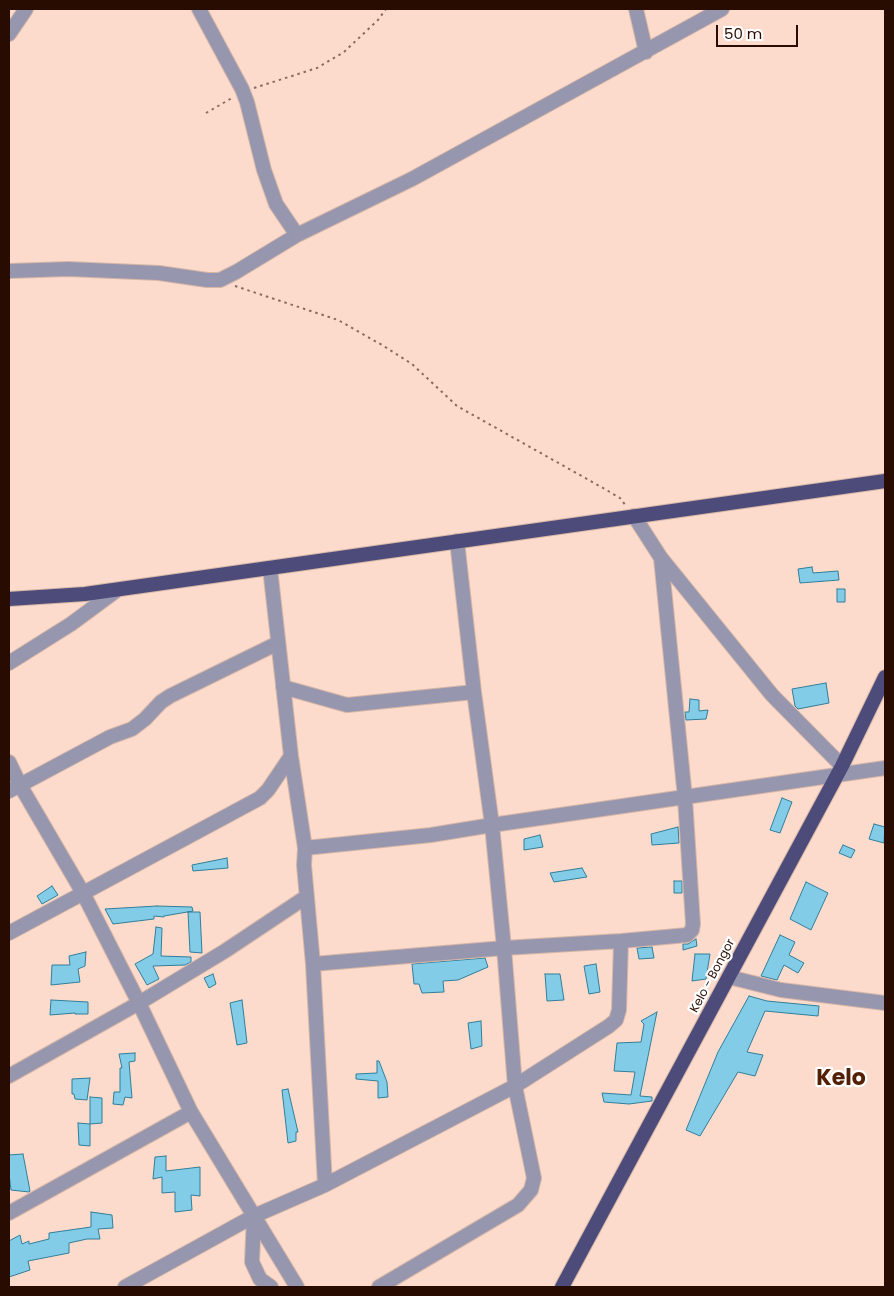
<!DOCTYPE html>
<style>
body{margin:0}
#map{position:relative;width:894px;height:1296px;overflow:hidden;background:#fcdbcc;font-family:Poppins,sans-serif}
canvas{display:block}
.frame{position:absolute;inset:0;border:10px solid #280c01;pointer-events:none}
.scale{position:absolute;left:716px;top:25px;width:82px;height:22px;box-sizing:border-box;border:2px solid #280c01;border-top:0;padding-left:6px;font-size:15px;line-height:18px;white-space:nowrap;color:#280c01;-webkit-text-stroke:4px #fff;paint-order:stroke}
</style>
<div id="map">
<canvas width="894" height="1296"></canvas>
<div class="frame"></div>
<div class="scale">50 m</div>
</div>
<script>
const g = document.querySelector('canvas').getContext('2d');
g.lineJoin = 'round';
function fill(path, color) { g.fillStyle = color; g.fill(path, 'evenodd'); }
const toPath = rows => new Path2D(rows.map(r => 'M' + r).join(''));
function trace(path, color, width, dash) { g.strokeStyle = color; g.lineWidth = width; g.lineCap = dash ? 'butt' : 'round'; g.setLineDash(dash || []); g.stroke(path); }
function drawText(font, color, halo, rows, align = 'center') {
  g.font = font + ' Poppins,sans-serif'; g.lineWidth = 4.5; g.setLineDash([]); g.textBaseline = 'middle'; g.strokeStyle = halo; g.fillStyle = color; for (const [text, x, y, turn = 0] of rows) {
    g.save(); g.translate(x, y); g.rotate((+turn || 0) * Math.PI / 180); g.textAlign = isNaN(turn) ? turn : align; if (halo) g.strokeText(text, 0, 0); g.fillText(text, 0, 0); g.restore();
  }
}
const building = toPath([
 [812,567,813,573,838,571,839,580,800,583,798,569,812,567],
 [837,589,845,589,845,602,837,602,837,589],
 [826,683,829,703,798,709,795,706,792,689,826,683],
 [690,699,699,700,699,711,708,710,706,719,686,720,685,712,689,712,690,699],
 [782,798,792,802,780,833,770,830,782,798],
 [874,824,885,827,884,843,869,839,874,824],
 [678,827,679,843,652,845,651,834,678,827],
 [540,835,543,847,524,850,524,839,540,835],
 [843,845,855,850,851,858,839,853,843,845],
 [227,858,228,868,193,871,192,865,227,858],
 [582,868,587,877,554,882,550,873,582,868],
 [674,881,682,881,682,893,674,893,674,881],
 [806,882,828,893,811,930,790,919,806,882],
 [52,886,58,895,42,904,37,896,52,886],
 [157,906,192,907,193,911,164,916,164,917,154,916,154,919,113,924,105,909,157,906],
 [188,912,200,912,202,953,190,952,188,912],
 [156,927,162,928,161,956,191,957,191,962,185,965,153,966,159,979,147,985,135,964,153,954,156,927],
 [780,935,795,942,789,955,804,963,798,973,784,965,777,980,761,976,780,935],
 [696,939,697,946,683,950,683,944,688,944,696,939],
 [652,947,654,958,639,959,637,948,652,947],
 [86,952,85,966,78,969,80,982,51,985,52,965,70,965,69,956,86,952],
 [695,954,710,954,706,979,692,981,695,954],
 [485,958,488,967,458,980,443,981,444,992,422,993,419,984,414,984,412,964,485,958],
 [596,964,600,992,589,994,584,966,596,964],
 [213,974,216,984,209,988,204,978,213,974],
 [545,974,560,974,564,1000,547,1001,545,974],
 [749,996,767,1001,819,1006,818,1016,765,1011,747,1052,763,1055,755,1076,738,1072,700,1136,686,1130,718,1052,749,996],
 [51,1000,88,1002,88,1014,75,1014,75,1013,50,1015,51,1000],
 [242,1000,247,1043,237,1045,230,1003,242,1000],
 [657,1012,640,1096,652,1097,652,1101,629,1104,604,1102,602,1093,631,1095,635,1072,614,1071,617,1043,641,1042,644,1024,641,1021,657,1012],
 [481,1021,482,1046,471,1049,468,1023,481,1021],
 [135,1053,135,1061,129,1062,132,1098,125,1097,123,1105,113,1104,114,1092,120,1092,120,1068,122,1068,119,1054,135,1053],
 [377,1061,379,1061,387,1082,388,1097,378,1098,378,1081,356,1079,356,1074,377,1073,377,1061],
 [90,1078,87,1100,75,1099,74,1094,72,1094,72,1079,90,1078],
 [288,1089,298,1132,296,1132,296,1141,288,1143,282,1090,288,1089],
 [90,1097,102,1098,102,1123,90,1124,90,1097],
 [78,1123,90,1124,90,1146,79,1145,78,1123],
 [23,1154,30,1191,29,1192,11,1190,9,1174,9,1155,23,1154],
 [166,1156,166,1171,200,1167,200,1196,191,1195,192,1210,175,1212,175,1192,162,1193,162,1177,153,1179,155,1157,166,1156],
 [91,1212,112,1215,113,1228,98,1229,100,1239,87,1239,69,1243,69,1253,28,1261,30,1270,9,1277,9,1241,20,1235,22,1244,29,1241,29,1244,49,1239,49,1233,91,1227,91,1212]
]);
const path = toPath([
 [254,88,317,68,344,52,378,20,386,9],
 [206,113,232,98],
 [235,286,338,320,382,345,412,364,457,406,603,488,620,498,626,506]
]);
const minor = toPath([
 [199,9,242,89,247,102,264,170,276,204,297,235],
 [636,9,646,52],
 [9,34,26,9],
 [9,271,68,269,159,273,207,280,220,280,236,272,297,235,412,179,722,9],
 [634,516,661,558,772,695,842,766],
 [270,568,291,756,305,848,304,865,313,964,325,1185],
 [9,663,71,624,117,590],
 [283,687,347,705,474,692],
 [9,762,20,785,83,893,139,1003,191,1112,297,1287],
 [9,791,110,737,132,729,145,719,161,702,170,696,278,643],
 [305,848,431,835,492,825,885,768],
 [9,933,260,798,268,790,291,756],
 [313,964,504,948,621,941,687,935,692,930,693,924,685,798,661,558],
 [729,977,781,990,885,1003],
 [9,1076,139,1003,225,951,306,897],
 [9,1213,191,1112],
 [254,1216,252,1262,260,1279,271,1287],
 [125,1287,254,1216,325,1185,515,1086,609,1026,616,1020,619,1010,621,941],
 [379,1287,518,1205,531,1190,534,1178,515,1086,504,948,492,825,474,692,457,541]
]);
const trunk = toPath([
 [9,599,85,594,885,481],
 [562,1287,842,766,885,677]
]);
const streetNames = [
 ["Kelo - Bongor",713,976,-62]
];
const townNames = [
 ["Kelo",841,1079]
];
fill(building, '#83cce8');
trace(building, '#317e99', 1);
trace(minor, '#d6b6a7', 16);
trace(trunk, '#d6b6a7', 16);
trace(path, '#896a5d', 2, [2.5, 4]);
trace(minor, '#9696af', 14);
trace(trunk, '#4c4b7a', 14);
drawText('12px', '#280c01', '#fff', streetNames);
drawText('bold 22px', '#542005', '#fff', townNames);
</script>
